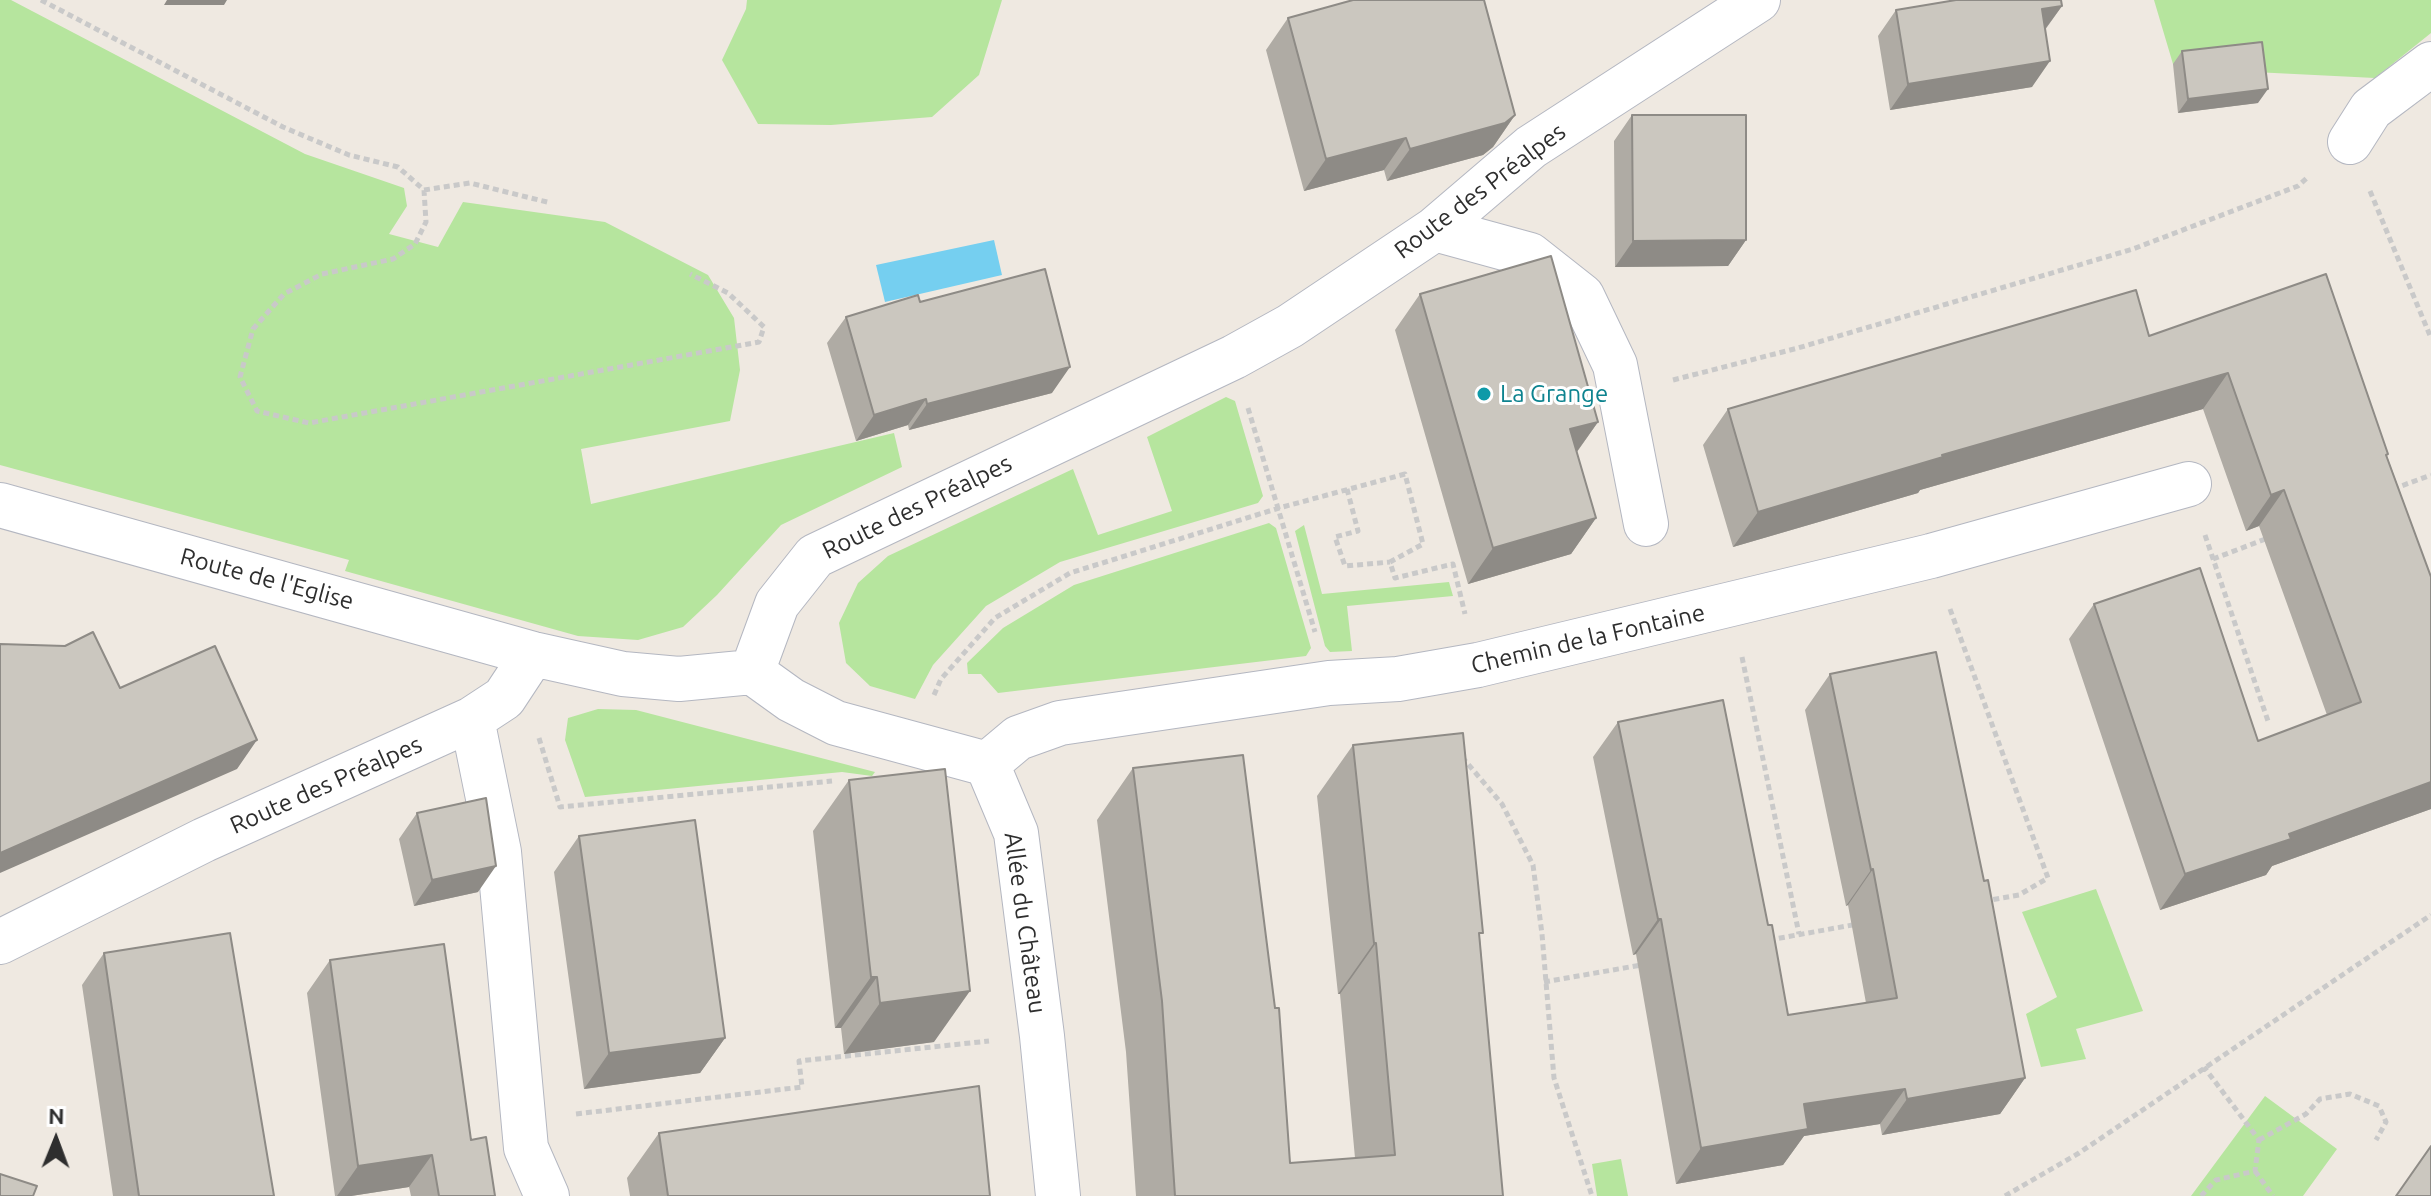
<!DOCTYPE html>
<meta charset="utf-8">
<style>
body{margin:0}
#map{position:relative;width:2431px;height:1196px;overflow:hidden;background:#efe9e1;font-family:Ubuntu,sans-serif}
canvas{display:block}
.north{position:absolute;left:16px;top:1100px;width:80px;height:80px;-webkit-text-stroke:6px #fff;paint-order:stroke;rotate:1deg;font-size:22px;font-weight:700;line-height:32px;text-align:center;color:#2e2e2e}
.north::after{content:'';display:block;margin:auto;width:28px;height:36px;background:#2e2e2e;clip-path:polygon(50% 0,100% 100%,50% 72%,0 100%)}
</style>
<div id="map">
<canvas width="2431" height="1196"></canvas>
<div class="north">N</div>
</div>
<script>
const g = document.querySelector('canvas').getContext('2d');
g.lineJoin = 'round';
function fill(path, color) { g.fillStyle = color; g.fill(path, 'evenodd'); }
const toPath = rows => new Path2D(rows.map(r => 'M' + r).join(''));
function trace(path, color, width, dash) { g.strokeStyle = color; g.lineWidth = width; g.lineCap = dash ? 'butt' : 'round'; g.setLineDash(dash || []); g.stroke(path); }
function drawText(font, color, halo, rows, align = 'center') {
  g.font = font + ' Ubuntu,sans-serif'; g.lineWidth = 6; g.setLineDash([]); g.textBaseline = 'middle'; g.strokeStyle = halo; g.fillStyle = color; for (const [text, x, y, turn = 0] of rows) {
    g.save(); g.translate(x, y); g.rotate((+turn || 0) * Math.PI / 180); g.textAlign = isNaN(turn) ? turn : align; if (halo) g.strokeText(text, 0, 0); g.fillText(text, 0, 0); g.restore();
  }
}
const green = toPath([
 [0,0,11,0,305,154,404,188,407,206,389,234,438,247,463,202,605,222,708,275,734,318,740,370,730,421,581,449,591,504,894,433,902,467,781,525,717,595,683,627,638,640,578,636,345,571,349,560,0,465],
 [747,0,1002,0,979,75,932,117,831,125,758,124,722,60,746,9],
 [2154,0,2431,0,2431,33,2375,78,2254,72,2252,56,2173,64],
 [1226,397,1235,401,1263,496,1258,503,1060,562,986,606,933,665,915,699,870,686,846,663,839,623,858,583,888,556,1073,469,1098,535,1172,511,1147,437],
 [1269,523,1276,528,1311,648,1306,656,998,693,981,674,968,674,967,663,1003,628,1074,585],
 [1304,525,1322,594,1449,582,1453,596,1347,606,1352,651,1330,652,1325,646,1295,531],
 [598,709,636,710,875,772,872,776,842,772,585,797,565,740,568,718],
 [2096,889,2143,1011,2076,1029,2086,1059,2041,1067,2026,1014,2057,997,2022,912],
 [2265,1096,2337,1149,2303,1196,2191,1196],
 [1621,1159,1628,1196,1597,1196,1592,1164]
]);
const water = toPath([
 [994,240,1002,275,885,302,876,265]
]);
const path = toPath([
 [41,0,283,127,349,155,398,167,424,190,426,222,415,244,393,259,322,274,284,294,253,329,240,377,257,411,309,423,759,342,764,327,728,293,690,274],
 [424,190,470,183,551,203],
 [2370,191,2431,338],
 [1673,380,1798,348,2133,249,2298,186,2309,176],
 [1248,408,1315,632],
 [1347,489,1358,531,1335,537,1345,566,1390,562],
 [2393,489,2431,475],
 [2205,535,2269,724],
 [2213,559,2268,538],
 [1950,609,2048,878,2019,895,1985,901],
 [1742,657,1799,934],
 [934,695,941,679,995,618,1070,573,1279,508,1405,474,1423,544,1390,562,1395,578,1453,564,1465,614],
 [539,738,560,807,832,781],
 [1462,757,1502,804,1533,865,1542,934,1554,1078,1592,1196],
 [1769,940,1858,924],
 [1544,982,1641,965],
 [576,1114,802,1087,799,1061,989,1041],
 [2259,1140,2306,1114,2320,1099,2350,1094,2379,1106,2386,1122,2376,1140],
 [2255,1171,2273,1196],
 [2005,1196,2079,1153,2431,915],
 [2201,1196,2216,1180,2255,1171,2259,1140,2204,1067]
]);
const minor = toPath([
 [2350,142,2371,109,2431,64],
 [1435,229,1530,255,1582,296,1615,365,1646,524],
 [0,505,533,654,623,674,679,679,752,672],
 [752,672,777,604,815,556,1234,357,1290,326,1435,229,1531,147,1758,0],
 [752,672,791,700,836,723,987,764],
 [472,719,499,852,526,1148,547,1196],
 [987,764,1018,738,1060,723,1329,683,1398,679,1478,665,1931,556,2189,484],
 [987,764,1016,833,1042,1036,1058,1196],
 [0,942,204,840,472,719,504,698,533,654]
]);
const wall = toPath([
 [1949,0,2061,0,2062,6,2045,30,2032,87,1890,110,1878,36,1896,10,1949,1],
 [1288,18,1515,115,1493,147,1483,155,1387,181,1384,170,1304,191,1266,50],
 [2182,51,2258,103,2178,113,2173,64],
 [1632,115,1746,240,1728,266,1615,267,1614,141],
 [2326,274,2387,456,2431,577,2431,809,2272,866,2266,875,2160,910,2069,639,2094,604,2258,741,2327,715,2259,526,2246,531,2203,409,1920,490,1918,493,1733,547,1703,445,1728,409,2149,336],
 [1420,294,1598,422,1577,452,1596,518,1571,554,1468,584,1395,330],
 [920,302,1052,393,909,430,908,425,856,441,827,343,846,317],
 [1830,674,2025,1078,2000,1114,1882,1135,1880,1124,1804,1136,1783,1165,1676,1184,1636,954,1633,955,1593,757,1618,722,1768,925,1788,1015,1866,1003,1848,905,1846,906,1805,710],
 [1353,745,1480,938,1503,1196,1136,1196,1126,1052,1097,820,1133,768,1290,1163,1355,1158,1340,994,1338,994,1317,796],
 [849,780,934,1042,844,1054,841,1028,835,1028,813,831],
 [417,813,478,892,414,906,399,839],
 [579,836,725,1038,700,1073,584,1089,554,872],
 [104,953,274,1196,113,1196,82,985],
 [330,960,471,1140,495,1196,411,1196,409,1187,351,1196,335,1196,307,993],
 [659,1133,990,1196,630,1196,627,1178]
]);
const shadedWall = toPath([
 [167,0,227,0,224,5,164,5],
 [2062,6,2043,32,2042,9],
 [2050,61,2032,87,1890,110,1908,84],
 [2268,89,2258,103,2178,113,2188,99],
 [1515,115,1493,147,1483,155,1387,181,1410,149],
 [1406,138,1384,170,1304,191,1326,159],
 [1746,240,1728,266,1615,267,1633,241],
 [1070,367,1052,393,909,430,927,404],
 [2228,373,2203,409,1920,490,1918,493,1733,547,1758,512,1942,455],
 [926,399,908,425,856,441,874,415],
 [1598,422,1573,457,1570,429],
 [2284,490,2259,526,2246,531,2271,495],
 [1596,518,1571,554,1468,584,1493,548],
 [257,740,237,769,0,873,0,853],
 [2431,782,2431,809,2272,866,2266,875,2160,910,2185,874,2289,834],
 [496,866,478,892,414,906,432,880],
 [1873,869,1848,905,1846,906,1871,870],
 [1658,919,1661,919,1636,954,1633,955],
 [1374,943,1376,943,1340,994,1338,994],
 [871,977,877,977,841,1028,835,1028],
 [970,991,934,1042,844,1054,880,1003],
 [725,1038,700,1073,584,1089,609,1053],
 [2025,1078,2000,1114,1882,1135,1907,1099],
 [1905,1089,1880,1124,1804,1136,1783,1165,1676,1184,1701,1148,1804,1104],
 [432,1155,409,1187,351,1196,337,1196,358,1166]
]);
const building = toPath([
 [1353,0,1484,0,1515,115,1505,123,1410,149,1406,138,1326,159,1288,18,1353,0],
 [1956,0,2061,0,2062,6,2042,9,2050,61,1908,84,1896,10,1956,0],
 [2262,42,2268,89,2188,99,2182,51,2262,42],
 [1632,115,1746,115,1746,240,1633,241,1632,115],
 [1551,256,1598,422,1570,429,1596,518,1493,548,1420,294,1551,256],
 [1045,269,1070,367,927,404,926,399,874,415,846,317,918,295,920,302,1045,269],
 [2326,274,2388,454,2386,455,2431,577,2431,782,2289,834,2291,839,2185,874,2094,604,2200,568,2258,741,2361,702,2284,490,2271,495,2228,373,1942,455,1943,457,1758,512,1728,409,2136,290,2149,336,2326,274],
 [93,632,120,688,215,646,257,740,0,853,0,644,65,646,93,632],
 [1936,652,1984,881,1988,880,2025,1078,1907,1099,1905,1089,1804,1104,1808,1129,1701,1148,1661,919,1658,919,1618,722,1723,700,1768,925,1772,925,1788,1015,1897,998,1873,869,1871,870,1830,674,1936,652],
 [1463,733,1483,933,1479,933,1503,1196,1175,1196,1162,1001,1133,768,1243,755,1275,1008,1279,1008,1290,1163,1395,1155,1376,943,1374,943,1353,745,1463,733],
 [945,769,970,991,880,1003,877,977,871,977,849,780,945,769],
 [486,798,496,866,432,880,417,813,486,798],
 [695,820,725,1038,609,1053,579,836,695,820],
 [230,933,274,1196,139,1196,104,953,230,933],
 [444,944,471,1140,486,1137,495,1196,439,1196,432,1155,358,1166,330,960,444,944],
 [979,1086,990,1196,668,1196,659,1133,979,1086],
 [2431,1146,2431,1196,2396,1196,2431,1146],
 [0,1174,37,1186,33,1196,0,1196,0,1174]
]);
const markers = [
 [1484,394,8,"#0f9aa8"]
];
const streetNames = [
 ["Route des Préalpes",1480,191,-37],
 ["Route des Préalpes",917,507,-26],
 ["Route de l'Eglise",267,579,15],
 ["Chemin de la Fontaine",1588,639,-13],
 ["Route des Préalpes",326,785,-24],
 ["Allée du Château",1025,923,82]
];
const cultureNames = [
 ["La Grange",1500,394]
];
fill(green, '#b6e59e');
fill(water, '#75cff0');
trace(minor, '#b4b7c1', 46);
trace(path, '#c9c9c9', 5, [6, 4]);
trace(minor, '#fff', 44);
fill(wall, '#afaba4');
fill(shadedWall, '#8e8b86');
fill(building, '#cbc7bf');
trace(building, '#8e8b86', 2);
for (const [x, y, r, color] of markers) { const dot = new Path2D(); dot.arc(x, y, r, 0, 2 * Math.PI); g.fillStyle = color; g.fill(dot); trace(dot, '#fff', 3); }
drawText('24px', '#2e2e2e', '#fff', streetNames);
drawText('24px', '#0d838f', '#fff', cultureNames, 'left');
</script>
